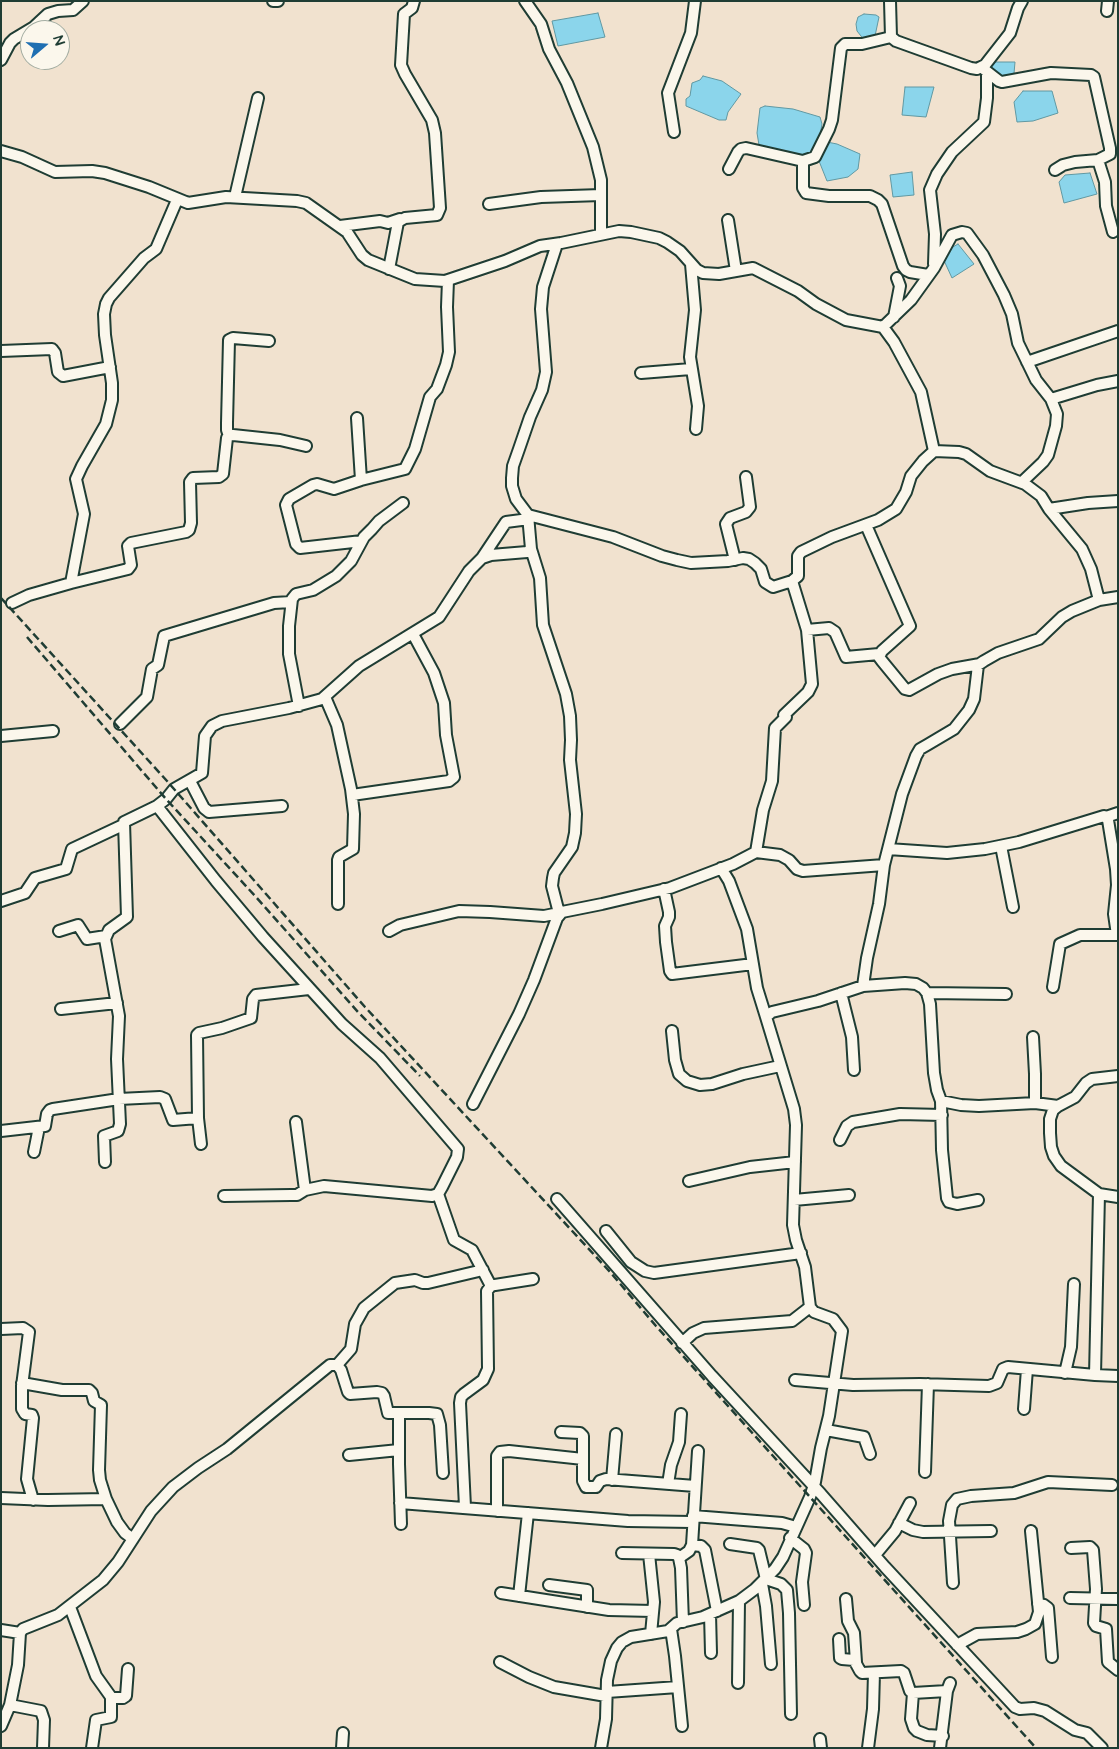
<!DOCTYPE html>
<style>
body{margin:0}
#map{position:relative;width:1119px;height:1749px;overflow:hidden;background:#f1e2cf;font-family:"Architects Daughter",sans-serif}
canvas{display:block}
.frame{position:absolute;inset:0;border:2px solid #1f3d34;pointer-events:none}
.north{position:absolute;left:20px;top:20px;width:50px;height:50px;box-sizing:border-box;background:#fbf7ec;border:1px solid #a3ada2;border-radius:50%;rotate:72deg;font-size:14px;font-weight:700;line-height:20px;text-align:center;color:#1f3d34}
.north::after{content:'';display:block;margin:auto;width:18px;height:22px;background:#1f6fb2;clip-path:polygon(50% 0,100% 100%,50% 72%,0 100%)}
</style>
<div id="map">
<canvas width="1119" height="1749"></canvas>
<div class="frame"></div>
<div class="north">N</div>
</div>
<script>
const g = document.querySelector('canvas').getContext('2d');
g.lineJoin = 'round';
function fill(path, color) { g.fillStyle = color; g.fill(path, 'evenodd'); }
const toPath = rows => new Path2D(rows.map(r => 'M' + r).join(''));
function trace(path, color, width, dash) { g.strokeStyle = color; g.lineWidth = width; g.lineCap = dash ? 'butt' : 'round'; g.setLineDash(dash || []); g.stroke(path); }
const water = toPath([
 [598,13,605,37,558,46,552,21,598,13],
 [864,14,876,15,879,17,875,36,865,41,857,31,856,24,858,17,864,14],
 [989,62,1015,62,1013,85,986,77,989,62],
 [703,76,722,81,741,94,728,112,726,120,719,120,686,106,686,99,690,96,692,83,700,80,703,76],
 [905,87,934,87,926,117,902,115,905,87],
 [1023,91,1052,91,1058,113,1033,121,1017,122,1014,102,1023,91],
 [765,106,793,109,820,117,822,124,819,141,813,157,801,159,765,151,759,145,757,133,760,108,765,106],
 [827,142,837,144,860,154,858,169,848,177,827,181,819,161,823,146,827,142],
 [912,172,914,195,893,197,890,175,912,172],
 [1090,173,1097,194,1064,203,1059,182,1065,175,1090,173],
 [958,244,974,264,952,278,941,254,958,244]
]);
const minor = toPath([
 [273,1,278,1],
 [525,1,541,24,549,49,567,83,593,147,601,180,601,234],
 [890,1,891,37,896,41,971,68,977,69,985,65,1010,33,1018,8,1022,1],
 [1107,11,1108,1],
 [1,60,10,43,14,39,34,27,48,14,58,11,73,10,83,1],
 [981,67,999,81,1002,82,1051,73,1091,75,1094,77,1110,148,1110,154,1098,160,1075,162,1063,165,1055,170],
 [674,132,668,93,691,33,695,1],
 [1,151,22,157,55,172,92,171,105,173,149,187,188,203,226,197,297,201,306,203,347,232,362,255,368,260,415,279,445,281,505,261,540,246,561,243,619,231,631,232,659,238,667,242,680,251,697,270,703,273,719,274,753,268,798,291,816,304,846,320,883,327,894,342,921,392,934,451],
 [1098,160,1105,182,1106,206,1113,232],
 [803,161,803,188,806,193,829,196,870,196,878,200,882,204,903,266,906,270,910,272,928,275],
 [729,169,738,152,741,149,746,148,803,161,815,157,829,129,832,120,841,48,845,44,862,44,891,37],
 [235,197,258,98],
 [177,200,156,249,144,258,109,298,106,304,104,314,105,335,112,383,112,400,106,424,82,466,76,479,84,514,71,583,128,569,131,565,128,546,131,543,186,532,189,530,191,523,190,482,193,478,219,477,223,474,227,438,229,436,233,435,280,440,306,446],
 [489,204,541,197,601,195],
 [728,220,736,271],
 [340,226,380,221,388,223,400,219],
 [691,264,695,310,690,357,698,406,696,429],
 [934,264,935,234,930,190,937,174,952,152,984,122,987,98,987,72],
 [389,269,398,222,405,218,437,215,440,208,435,133,432,120,405,74,401,65,404,14,412,8,414,1],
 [894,317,900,286,897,278],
 [883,327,911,300,934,268,952,235,962,232,967,233,983,255,1004,295,1012,314,1018,343,1036,380,1051,399,1057,414,1056,426,1048,455,1043,462,1022,482],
 [1,351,52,349,55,353,58,372,63,376,110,367],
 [1027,362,1118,331],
 [641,373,691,369],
 [1051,399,1097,385,1118,381],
 [357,418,361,480],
 [229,436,227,430,227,423,229,340,233,338,269,341],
 [528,515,613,537,662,556,677,560,691,563,728,561,743,558,749,559,755,563,761,569,765,582,773,587,792,581,798,576,798,556,801,552,832,537,878,520,896,509,906,492,911,476,923,461,934,451,959,452,966,454,990,471,1025,484,1041,496,1049,509],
 [866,525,910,626,882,651,879,657,882,661,905,689,909,690,938,674,952,669,980,664],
 [362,541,300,548,296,544,286,505,289,499,313,485,317,484,334,489,361,480,405,469,415,449,430,397,437,389,446,365,449,352,447,307,448,280],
 [482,558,506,522,529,519],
 [735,560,726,524,730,518,746,512,750,507,746,477],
 [1099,600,1091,569,1082,549,1049,509,1088,503,1118,501],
 [12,603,29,595,71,583],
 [807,630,829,628,835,632,846,657,879,654],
 [325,697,337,725,351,789,354,814,353,849,339,857,338,860,338,904],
 [299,706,289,654,289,626,292,599,296,594,313,590,336,576,351,561,364,537,372,529,379,521,403,503],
 [784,715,808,692,812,684,807,630,792,581],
 [120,724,147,697,152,669,158,665,164,636,274,603,291,602],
 [1,736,53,731],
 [190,781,204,808,209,812,282,806],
 [352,795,449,781,454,777,446,735,444,703,434,673,413,634],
 [157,806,216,881,263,937,342,1024,380,1058,458,1149,457,1157,442,1187,438,1194,432,1196,324,1186,305,1190,297,1195,291,1195,224,1196],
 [1106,817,1118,813],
 [1001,846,1013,907],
 [888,849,947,853,985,849,1019,842,1104,816,1108,820,1116,869,1117,885,1114,914,1117,935],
 [756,852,763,810,772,781,775,728,786,717],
 [721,868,729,881,747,929,757,988,766,1017],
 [664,889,669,912,669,917,665,926,666,942,670,971,672,974,753,964],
 [1,901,25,893,35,878,66,869,72,849,123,825],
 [59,931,78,925,87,939,106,936],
 [389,931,400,925,459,911,490,912,544,916,559,913,552,886,553,878,554,873,572,847,575,833,576,814,570,760,571,740,570,716,566,694,543,625,540,578,531,549],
 [863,986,867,958,879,904,884,865,902,794,916,756,920,749,927,745,954,729,969,710,974,699,978,665,984,661,998,653,1039,639,1062,617,1072,611,1099,600,1118,597],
 [1053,987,1060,944,1080,935,1118,935],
 [841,993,852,1037,854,1070],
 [927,993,1006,994],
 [61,1009,117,1003],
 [672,1031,675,1060,679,1074,687,1081,700,1085,712,1084,743,1074,780,1066],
 [1033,1037,1035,1074,1035,1103],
 [1118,1076,1092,1079,1086,1083,1075,1097,1058,1106,1053,1110,1050,1119,1050,1133,1051,1147,1054,1156,1061,1166,1099,1194,1118,1197],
 [941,1101,942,1150,947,1198,949,1202,957,1204,978,1200],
 [473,1104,519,1014,534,980,557,918,562,912,602,904,670,888,733,864,756,852,780,855,789,860,797,869,803,871,884,865],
 [296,1122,305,1190],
 [1,1131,45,1126,47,1114,50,1110,53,1109,119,1099,160,1097,165,1099,173,1120,198,1118],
 [840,1140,847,1126,853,1122,900,1114,942,1115],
 [201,1144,198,1118,197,1035,199,1033,222,1028,251,1018,253,999,256,995,309,989],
 [34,1152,39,1127],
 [105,1162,104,1136,118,1131,120,1124,117,1059,119,1016,105,939,109,930,127,917,124,822,157,806,166,799,174,789,202,773,205,736,212,726,222,721,289,708,322,699,359,666,439,617,469,571,482,558,491,555,527,552,531,549,528,515,516,499,512,486,512,478,513,466,519,449,530,417,542,390,546,372,541,309,543,287,557,244],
 [689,1181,750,1167,795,1162],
 [438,1194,454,1240,472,1250,491,1286],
 [557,1199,712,1376,821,1494,885,1567,1015,1707,1020,1709,1034,1708,1045,1711,1075,1730,1087,1733,1102,1748],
 [794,1200,849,1195],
 [606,1231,631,1262,645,1271,654,1273,801,1253],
 [1,1329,23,1328,29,1332,22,1386,22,1409,25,1414,32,1415,33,1418,27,1479,33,1500],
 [682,1343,693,1333,704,1328,792,1321,810,1307],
 [337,1365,351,1349,355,1324,364,1308,395,1283,415,1280,423,1283,428,1283,483,1270],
 [1065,1373,1071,1347,1074,1284],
 [1095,1375,1118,1376],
 [795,1380,853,1385,920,1384,989,1386,997,1383,1003,1369,1008,1367,1095,1375,1099,1194],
 [22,1383,62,1390,89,1390,92,1393,94,1401,101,1405,99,1470,100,1480,106,1499,117,1522,125,1533,133,1539],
 [1024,1409,1027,1369],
 [399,1414,399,1464,401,1524],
 [826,1430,864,1437,870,1454],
 [561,1432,580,1433,583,1436,583,1481,586,1487,596,1487,600,1481,606,1479,695,1486],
 [349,1455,399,1450],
 [925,1472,928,1384],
 [612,1480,616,1434],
 [668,1484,671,1465,679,1442,681,1414],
 [1,1498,48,1500,106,1499],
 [400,1503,628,1521,692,1522],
 [465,1507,460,1403,461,1397,464,1394,483,1380,488,1369,487,1291,491,1286,495,1285,533,1279],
 [497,1511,497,1456,500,1452,509,1451,583,1459],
 [693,1516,782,1523,796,1527],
 [899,1523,913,1530,923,1532,991,1531],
 [790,1538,804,1549,806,1553,802,1582,804,1605],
 [730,1544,757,1548,759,1550,766,1579,781,1584,787,1590,789,1613,791,1714],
 [692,1545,701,1546,705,1550,717,1611],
 [1071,1548,1090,1547,1093,1550,1096,1589,1094,1623,1096,1626,1106,1629,1108,1662,1118,1670],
 [622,1553,674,1554,677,1555,679,1558,681,1568,683,1622],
 [649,1554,654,1602,651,1634],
 [875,1555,895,1531,910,1503],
 [679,1558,689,1551,692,1545,698,1451],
 [953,1583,949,1521,952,1505,957,1499,971,1496,1014,1493,1048,1482,1112,1485],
 [762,1584,766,1606,771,1664],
 [549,1585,587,1590,587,1607],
 [501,1593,609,1610,653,1611],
 [519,1596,528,1513],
 [1070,1598,1118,1599],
 [846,1599,848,1621,854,1633,856,1662],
 [1038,1604,1044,1605,1048,1608,1052,1657],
 [70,1607,96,1676,111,1697,111,1717,96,1720,92,1748],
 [710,1614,711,1653],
 [671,1629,675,1656,682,1726],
 [1,1630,20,1633],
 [839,1639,840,1658,842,1659,854,1660,860,1671,862,1673,901,1671,904,1673,910,1691,913,1693,947,1691],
 [957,1645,977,1634,1017,1632,1026,1629,1035,1624,1039,1612,1031,1531],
 [500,1662,529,1677,554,1687,606,1696],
 [738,1683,739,1601],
 [607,1692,678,1687],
 [913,1693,911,1719,914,1728,917,1731,927,1735,943,1736],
 [111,1698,123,1698,126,1696,128,1669],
 [10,1705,18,1665,20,1633,23,1629,58,1615,103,1580,118,1562,151,1511,173,1487,198,1468,227,1449,330,1365,337,1365,341,1370,348,1392,350,1394,377,1392,382,1393,384,1396,388,1413,429,1413,437,1414,440,1425,443,1473],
 [1,1726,10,1705,41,1711,44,1720,43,1748],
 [820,1739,821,1748],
 [342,1748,343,1733],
 [601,1748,606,1719,607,1680,611,1661,617,1648,622,1642,631,1637,668,1631,677,1623,703,1617,739,1601,755,1589,775,1569,783,1557,810,1497,815,1482,821,1448,829,1416,842,1331,833,1319,814,1312,810,1307,805,1267,796,1240,793,1225,796,1125,794,1109,766,1017,772,1012,818,1001,863,986,905,983,916,984,923,988,927,993,930,1004,934,1073,937,1090,941,1101,961,1105,979,1106,1035,1103,1058,1106],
 [868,1748,873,1709,874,1673],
 [940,1748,947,1691,950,1683]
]);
const rail = toPath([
 [1,598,167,781,365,1007,611,1273,656,1326,1036,1748],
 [27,637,166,799,256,897,358,1012,420,1076]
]);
fill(water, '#8bd5eb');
trace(water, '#6098a2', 1);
trace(minor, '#1f3d34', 14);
trace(minor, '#fbf7ec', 10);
trace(rail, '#1f3d34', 2.5, [8, 4]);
</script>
